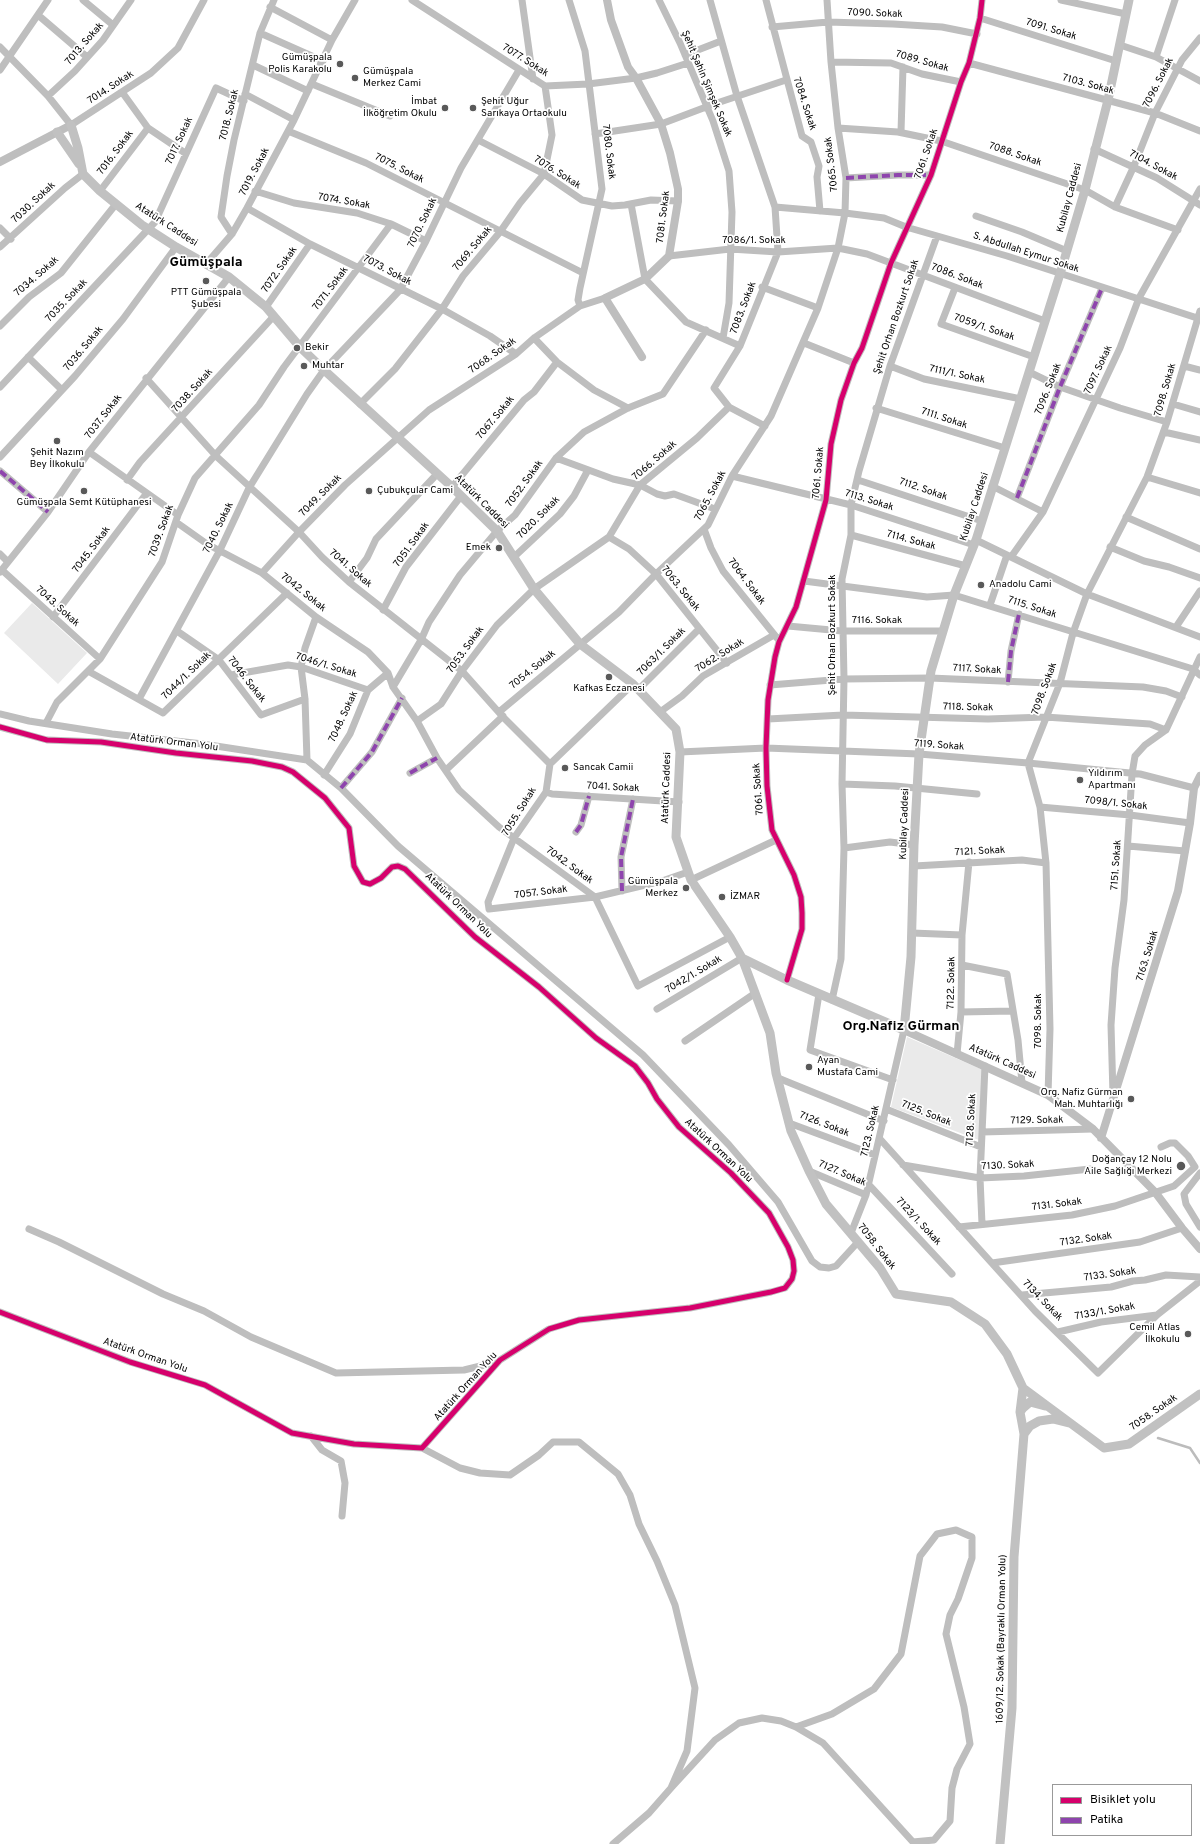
<!DOCTYPE html>
<meta charset="utf-8">
<style>
body{margin:0}
#map{position:relative;width:1200px;height:1844px;overflow:hidden;background:#fff;font-family:Overpass,sans-serif}
canvas{display:block}
.legend{position:absolute;left:1052px;top:1784px;width:140px;height:52px;box-sizing:border-box;background:#fff;border:1px solid #999;margin:0;padding:5px 7px;list-style:none;font-size:12px;color:#000}
.legend li{display:flex;align-items:center;gap:8px;height:20px}
.legend b{width:20px;border:1px solid #999}
</style>
<div id="map">
<canvas width="1200" height="1844"></canvas>
<ul class="legend">
<li><b style="height:5px;background:#d6006c"></b>Bisiklet yolu</li>
<li><b style="height:5px;background:#8e44ad"></b>Patika</li>
</ul>
</div>
<script>
const g = document.querySelector('canvas').getContext('2d');
g.lineJoin = 'round';
function fill(path, color) { g.fillStyle = color; g.fill(path, 'evenodd'); }
const toPath = rows => new Path2D(rows.map(r => 'M' + r).join(''));
function trace(path, color, width, dash) { g.strokeStyle = color; g.lineWidth = width; g.lineCap = dash ? 'butt' : 'round'; g.setLineDash(dash || []); g.stroke(path); }
function drawText(font, color, halo, rows, align = 'center') {
  g.font = font + ' Overpass,sans-serif'; g.lineWidth = 3.5; g.setLineDash([]); g.textBaseline = 'middle'; g.strokeStyle = halo; g.fillStyle = color; for (const [text, x, y, turn = 0] of rows) {
    g.save(); g.translate(x, y); g.rotate((+turn || 0) * Math.PI / 180); g.textAlign = isNaN(turn) ? turn : align; if (halo) g.strokeText(text, 0, 0); g.fillText(text, 0, 0); g.restore();
  }
}
const green = toPath([
 [32,603,87,653,58,684,4,633],
 [907,1037,983,1070,979,1140,891,1107]
]);
const stream = toPath([
 [1158,1438,1190,1448,1200,1463]
]);
const minor = toPath([
 [83,0,113,25],
 [412,0,545,86,588,84,636,78,657,73,688,63],
 [522,0,533,79],
 [569,0,585,51,602,189,580,288,578,300,580,306],
 [659,0,680,43,713,121,729,171,732,212,729,303,723,338],
 [710,0,737,96,775,207,778,252,740,346,714,388,729,407],
 [766,0,802,136,811,142,819,166,817,177,820,211],
 [1061,0,1126,14],
 [270,7,332,40],
 [38,15,87,57],
 [980,18,1116,61],
 [772,27,828,22,893,24,942,27,977,34],
 [260,33,323,61],
 [1120,45,1156,57,1200,81],
 [0,47,48,96,71,125,151,73,178,48,204,0],
 [685,55,721,41],
 [1156,57,1175,0],
 [831,62,891,63,922,74,961,82],
 [969,63,1155,113,1200,131],
 [253,65,308,91],
 [0,70,48,0],
 [312,84,390,116],
 [122,92,148,128,185,153],
 [245,94,294,120],
 [48,96,75,71,103,40,131,0],
 [838,128,898,132,941,141,1085,190,1115,207,1178,230],
 [288,131,366,163,583,273],
 [901,132,903,67],
 [595,134,661,124,714,104,786,80],
 [478,140,544,174,582,200,612,206,625,205,651,200,678,201],
 [1094,149,1157,178,1200,205],
 [846,178,898,175,931,175],
 [100,191,148,128],
 [255,191,294,203,357,213,391,224,426,241],
 [631,204,645,279,686,322,740,346],
 [775,207,845,213,884,218,906,227,1007,256,1200,319],
 [1115,207,1134,166,1155,113,1182,60,1200,38],
 [247,208,310,244,442,309,490,336,516,354],
 [976,216,1022,232,1067,251],
 [0,228,11,239],
 [232,234,221,217,227,176,234,140,260,33,274,0],
 [0,247,65,188,83,174],
 [669,256,730,249,778,252,838,248,867,254,1045,321],
 [206,264,232,234,247,208,294,120,332,40,355,0],
 [762,287,818,308],
 [955,288,941,324,1034,357],
 [266,307,310,244],
 [0,326,29,297,61,273,116,204],
 [534,338,557,362,594,390,628,408],
 [804,343,854,363],
 [28,357,62,390],
 [890,366,924,379,1021,399],
 [1184,366,1200,370],
 [1029,372,1060,387,1120,408,1167,422],
 [146,378,216,456,299,532,322,557,349,582,462,671,503,717,550,764],
 [0,387,155,222,216,88,244,101],
 [360,404,395,369,442,309,463,276,500,232,520,203,544,174,552,135,545,86],
 [1173,404,1200,412],
 [876,408,1005,448],
 [1164,432,1200,440],
 [89,452,178,515],
 [0,457,75,376,123,319,176,247],
 [556,458,613,479,640,485,657,494,665,496,674,494,715,509],
 [0,471,48,512],
 [732,476,851,505,974,545],
 [1147,477,1200,493],
 [127,480,140,462,274,316],
 [858,480,982,521],
 [992,486,1043,512],
 [452,487,524,400,534,392,557,362],
 [1017,498,1060,387,1102,288],
 [1126,517,1200,549],
 [176,522,207,544,262,573,316,617,368,652,388,673,393,687,417,721,437,758,459,790,499,827,595,897,638,986,730,937],
 [704,529,711,548,723,571,777,638],
 [851,535,966,566],
 [609,537,629,549,656,574,727,663],
 [976,540,1087,594,1200,637],
 [1110,547,1144,561,1169,567,1200,578],
 [0,554,8,562],
 [514,557,560,514,574,496,588,470],
 [1011,557,1043,512,1120,348,1139,298,1200,189],
 [2,570,100,659],
 [0,572,48,512,89,452,229,277],
 [262,573,299,532,345,485,429,410,516,354,534,338,580,306,605,298],
 [804,581,927,597,954,595,1193,669,1200,675],
 [349,582,367,558,376,539,437,474],
 [990,605,1007,555],
 [383,610,406,567,461,496],
 [53,617,146,494],
 [788,626,842,631,943,631],
 [1176,627,1200,591],
 [177,631,219,660,261,715,305,699],
 [88,671,163,713,287,593],
 [231,675,288,665,301,667,368,690],
 [1008,682,1011,651,1019,614],
 [770,685,844,679,930,678,1143,687,1166,691,1182,697],
 [393,687,421,640,429,622,460,575,497,531,515,515,556,458,584,432,628,408,663,394,706,330],
 [639,689,699,629],
 [139,699,220,550,249,488,307,394,324,370,400,290,426,241,461,168,519,70],
 [499,712,619,612,656,574,708,525,732,476,771,416,818,308,838,248,845,213,846,178,838,128,831,62,827,0],
 [660,712,682,696,703,676,774,635],
 [0,714,29,721,112,734,203,744,307,760,341,788,398,846,643,1055,729,1145,778,1202,812,1261,820,1267,829,1268,836,1266,858,1242],
 [768,719,843,715,988,719,1045,717,1150,724,1166,730],
 [417,721,441,704,462,671,497,625,534,589,609,537,640,485,697,438,729,407,765,426],
 [46,723,57,702,100,659,162,562,178,515,195,478,259,405,284,367,391,224],
 [0,727,47,740,101,742,176,753,252,761,282,767,293,772,325,798,349,828,354,866,363,882,370,884,381,878,392,867,398,866,405,869,475,937,539,987,596,1038,635,1066,648,1083,657,1099,679,1127,731,1173,769,1213,788,1247,793,1260,794,1271,792,1279,785,1288,771,1292,690,1308,579,1320,549,1329,500,1360,422,1448,354,1444,292,1433,205,1385,130,1362,0,1312],
 [680,752,766,748,919,754,1028,763,1140,774,1194,788],
 [307,760,305,699,301,667,305,648,316,617],
 [446,770,503,716],
 [410,773,437,758],
 [324,775,350,734,368,690,388,673],
 [842,784,895,786,977,794],
 [341,788,372,752,402,698],
 [546,792,552,794,679,802],
 [1040,807,1130,815,1190,823],
 [576,832,581,825,589,796],
 [1128,846,1185,851],
 [844,848,890,842,914,845],
 [914,866,1022,860,1046,863],
 [691,880,776,840],
 [622,891,621,857,633,799],
 [489,909,488,902,514,838,546,792,550,764,633,684],
 [489,909,595,897,662,881,688,872],
 [912,933,962,935],
 [962,965,1007,974,1018,1040,1022,1083],
 [787,980,802,929,802,913,801,897,794,875,772,830,767,786,766,748,768,700,775,657,779,642,796,607,826,500,831,444,841,400,854,363,862,348,891,263,931,175,961,82,969,63,980,18,982,0],
 [819,994,810,1050,893,1080],
 [832,1000,841,959,844,848,842,784,844,679,842,579,851,535,851,505,859,471,890,366,937,236],
 [657,1009,742,958],
 [961,1012,1012,1011],
 [685,1041,754,994],
 [957,1054,961,1012,962,935,969,862],
 [778,1078,884,1121],
 [1048,1095,1050,1029,1046,863,1040,807,1028,763,1060,683,1073,633,1087,594,1147,477,1167,422,1200,311],
 [1113,1095,1111,1025,1115,968,1124,900,1132,774,1135,756,1145,745,1166,730,1200,657],
 [886,1109,981,1147],
 [789,1123,875,1155],
 [982,1132,1093,1129],
 [880,1139,1035,1311,1098,1373,1157,1315,1200,1281],
 [903,1165,980,1178,1024,1176,1090,1169],
 [809,1171,866,1195],
 [1200,1173,1184,1194,1186,1204,1200,1227],
 [869,1185,952,1274],
 [982,1224,980,1178,985,1066],
 [959,1227,1072,1215,1115,1206,1174,1186,1195,1167,1188,1156,1175,1143,1170,1143,1161,1147],
 [29,1229,59,1242,163,1294,204,1311,251,1337,336,1373,464,1370,497,1362],
 [851,1233,866,1195,904,1030],
 [992,1263,1140,1242,1182,1228],
 [1022,1295,1111,1287,1133,1281,1145,1280,1166,1275,1200,1277],
 [1058,1332,1101,1322,1157,1315],
 [311,1436,322,1450,341,1461,345,1483,342,1516],
 [422,1448,460,1468,480,1473,510,1475,539,1455,553,1442,579,1442,618,1474,630,1495,639,1524,657,1561,675,1605,695,1688,687,1751,671,1788,649,1813,613,1844],
 [671,1788,715,1740,739,1723,762,1718,781,1721,796,1727,823,1743,913,1842,934,1840,950,1821,952,1788,957,1769,970,1744,964,1707,946,1634,950,1615,958,1599,972,1558,972,1537,956,1530,937,1534,920,1556,901,1654,874,1689,832,1714,796,1727]
]);
const tertiary = toPath([
 [607,0,611,20,628,67,636,78,661,124,670,153,678,189,678,201,669,256,645,279,605,298,642,357],
 [0,162,71,125],
 [904,1030,1048,1095,1093,1129,1155,1192,1182,1228,1200,1249],
 [1101,1138,1178,891,1190,823,1194,788,1200,776]
]);
const secondary = toPath([
 [71,125,78,148,83,174,100,191,142,225,176,247,229,277,266,307,300,347,324,370,452,487,497,531,534,589,580,644,633,684,676,729,680,752,676,837,691,880,730,937,742,958,770,1033,776,1073,791,1131,809,1171,826,1204,880,1268,896,1294,951,1302,985,1324,1007,1354,1023,1388,1104,1448,1129,1444,1200,1394],
 [57,132,79,164],
 [742,958,787,980,904,1030,911,957,914,845,919,754,931,671,954,595,976,540,1060,274,1085,190,1108,100,1129,0],
 [1020,1412,1023,1408,1030,1402,1045,1406],
 [1024,1434,1030,1426,1039,1421,1053,1419,1069,1423],
 [1000,1844,1012,1708,1014,1557,1024,1434,1020,1412,1023,1388]
]);
const quiet = toPath([
 [846,178,898,175,931,175],
 [0,471,48,512],
 [1017,498,1060,387,1102,288],
 [1008,682,1011,651,1019,614],
 [410,773,437,758],
 [341,788,372,752,402,698],
 [576,832,581,825,589,796],
 [622,891,621,857,633,799]
]);
const cycleway = toPath([
 [0,727,47,740,101,742,176,753,252,761,282,767,293,772,325,798,349,828,354,866,363,882,370,884,381,878,392,867,398,866,405,869,475,937,539,987,596,1038,635,1066,648,1083,657,1099,679,1127,731,1173,769,1213,788,1247,793,1260,794,1271,792,1279,785,1288,771,1292,690,1308,579,1320,549,1329,500,1360,422,1448,354,1444,292,1433,205,1385,130,1362,0,1312],
 [787,980,802,929,802,913,801,897,794,875,772,830,767,786,766,748,768,700,775,657,779,642,796,607,826,500,831,444,841,400,854,363,862,348,891,263,931,175,961,82,969,63,980,18,982,0]
]);
const markers = [
 [340,64,4,"#595959"],
 [355,78,4,"#595959"],
 [445,108,4,"#595959"],
 [473,108,4,"#595959"],
 [206,281,4,"#595959"],
 [297,348,4,"#595959"],
 [304,366,4,"#595959"],
 [57,441,4,"#595959"],
 [84,491,4,"#595959"],
 [369,491,4,"#595959"],
 [499,548,4,"#595959"],
 [981,585,4,"#595959"],
 [609,677,4,"#595959"],
 [565,768,4,"#595959"],
 [1080,780,4,"#595959"],
 [686,888,4,"#595959"],
 [722,897,4,"#595959"],
 [809,1067,4,"#595959"],
 [1131,1099,4,"#595959"],
 [1181,1166,5,"#595959"],
 [1188,1334,4,"#595959"]
];
const streetNames = [
 ["7090. Sokak",875,14,2],
 ["7091. Sokak",1051,30,17],
 ["7013. Sokak",85,44,-49],
 ["7077. Sokak",525,61,32],
 ["7089. Sokak",922,62,16],
 ["7096. Sokak",1159,83,-63],
 ["Şehit Şahin Şimşek Sokak",706,84,67],
 ["7103. Sokak",1088,85,15],
 ["7014. Sokak",111,88,-33],
 ["7084. Sokak",804,104,72],
 ["7018. Sokak",230,115,-76],
 ["7017. Sokak",180,141,-65],
 ["7080. Sokak",608,152,83],
 ["7016. Sokak",116,153,-53],
 ["7061. Sokak",927,154,-71],
 ["7088. Sokak",1015,155,19],
 ["7065. Sokak",832,164,-97],
 ["7104. Sokak",1153,166,28],
 ["7075. Sokak",399,169,27],
 ["7019. Sokak",255,172,-62],
 ["7076. Sokak",557,173,32],
 ["Kubilay Caddesi",1070,198,-75],
 ["7074. Sokak",344,202,10],
 ["7030. Sokak",34,203,-43],
 ["7081. Sokak",664,217,-83],
 ["7070. Sokak",423,223,-64],
 ["Atatürk Caddesi",166,225,33],
 ["7086/1. Sokak",754,241],
 ["7069. Sokak",473,249,-50],
 ["S. Abdullah Eymur Sokak",1026,253,18],
 ["7072. Sokak",280,270,-55],
 ["7073. Sokak",387,271,28],
 ["7034. Sokak",37,277,-41],
 ["7086. Sokak",957,277,21],
 ["7071. Sokak",331,289,-53],
 ["7035. Sokak",67,301,-46],
 ["7083. Sokak",744,308,-69],
 ["Şehit Orhan Bozkurt Sokak",897,317,-71],
 ["7059/1. Sokak",984,328,19],
 ["7036. Sokak",84,349,-50],
 ["7068. Sokak",493,356,-35],
 ["7097. Sokak",1099,370,-65],
 ["7111/1. Sokak",957,375,12],
 ["7096. Sokak",1049,389,-68],
 ["7098. Sokak",1166,390,-74],
 ["7038. Sokak",193,391,-48],
 ["7037. Sokak",104,417,-52],
 ["7067. Sokak",496,418,-50],
 ["7111. Sokak",944,419,18],
 ["7066. Sokak",655,461,-41],
 ["7061. Sokak",819,473,-85],
 ["7052. Sokak",525,484,-54],
 ["7112. Sokak",923,490,19],
 ["7049. Sokak",321,496,-45],
 ["7065. Sokak",711,496,-62],
 ["7113. Sokak",869,501,17],
 ["Atatürk Caddesi",481,502,45],
 ["Kubilay Caddesi",975,507,-72],
 ["7020. Sokak",539,518,-45],
 ["7040. Sokak",219,528,-64],
 ["7039. Sokak",162,531,-70],
 ["7114. Sokak",911,541,15],
 ["7051. Sokak",412,545,-54],
 ["7045. Sokak",92,550,-53],
 ["7041. Sokak",350,569,41],
 ["7064. Sokak",746,582,53],
 ["7063. Sokak",680,589,51],
 ["7042. Sokak",303,593,39],
 ["7043. Sokak",57,607,42],
 ["7115. Sokak",1032,608,18],
 ["7116. Sokak",877,621],
 ["Şehit Orhan Bozkurt Sokak",833,635,-90],
 ["7053. Sokak",466,650,-54],
 ["7063/1. Sokak",662,652,-45],
 ["7062. Sokak",720,656,-32],
 ["7046/1. Sokak",326,666,17],
 ["7054. Sokak",533,670,-39],
 ["7117. Sokak",977,670,3],
 ["7044/1. Sokak",187,676,-44],
 ["7046. Sokak",246,680,52],
 ["7098. Sokak",1045,689,-70],
 ["7118. Sokak",968,708,1],
 ["7048. Sokak",344,717,-65],
 ["Atatürk Orman Yolu",174,743,7],
 ["7119. Sokak",939,746,4],
 ["7041. Sokak",613,788,3],
 ["Atatürk Caddesi",667,788,-88],
 ["7061. Sokak",759,789,-94],
 ["7098/1. Sokak",1116,804,6],
 ["7055. Sokak",520,812,-58],
 ["Kubilay Caddesi",905,824,-88],
 ["7121. Sokak",980,852,-3],
 ["7151. Sokak",1117,865,-86],
 ["7042. Sokak",569,866,36],
 ["7057. Sokak",541,893,-7],
 ["Atatürk Orman Yolu",458,906,44],
 ["7163. Sokak",1148,956,-73],
 ["7042/1. Sokak",694,975,-31],
 ["7122. Sokak",952,983,-89],
 ["7098. Sokak",1039,1021,-90],
 ["Atatürk Caddesi",1002,1062,24],
 ["7125. Sokak",926,1114,22],
 ["7128. Sokak",972,1120,-87],
 ["7129. Sokak",1037,1121,-1],
 ["7126. Sokak",824,1125,21],
 ["7123. Sokak",871,1131,-77],
 ["Atatürk Orman Yolu",718,1151,43],
 ["7130. Sokak",1008,1166,-3],
 ["7127. Sokak",842,1174,23],
 ["7131. Sokak",1057,1205,-7],
 ["7123/1. Sokak",918,1222,47],
 ["7132. Sokak",1086,1240,-8],
 ["7058. Sokak",876,1247,52],
 ["7133. Sokak",1110,1275,-8],
 ["7134. Sokak",1042,1301,46],
 ["7133/1. Sokak",1105,1312,-10],
 ["Atatürk Orman Yolu",145,1356,19],
 ["Atatürk Orman Yolu",466,1387,-48],
 ["7058. Sokak",1154,1413,-35],
 ["1609/12. Sokak (Bayraklı Orman Yolu)",1002,1639,-89]
];
const poiNames = [
 ["Gümüşpala",332,58,"right"],
 ["Polis Karakolu",332,70,"right"],
 ["Gümüşpala",363,72],
 ["Merkez Cami",363,84],
 ["İmbat",437,102,"right"],
 ["İlköğretim Okulu",437,114,"right"],
 ["Şehit Uğur",481,102],
 ["Sarıkaya Ortaokulu",481,114],
 ["PTT Gümüşpala",206,293,"center"],
 ["Şubesi",206,305,"center"],
 ["Bekir",305,348],
 ["Muhtar",312,366],
 ["Şehit Nazım",57,453,"center"],
 ["Bey İlkokulu",57,465,"center"],
 ["Çubukçular Cami",377,491],
 ["Gümüşpala Semt Kütüphanesi",84,503,"center"],
 ["Emek",491,548,"right"],
 ["Anadolu Cami",989,585],
 ["Kafkas Eczanesi",609,689,"center"],
 ["Sancak Camii",573,768],
 ["Yıldırım",1088,774],
 ["Apartmanı",1088,786],
 ["Gümüşpala",678,882,"right"],
 ["Merkez",678,894,"right"],
 ["İZMAR",730,897],
 ["Ayan",817,1061],
 ["Mustafa Cami",817,1073],
 ["Org. Nafiz Gürman",1123,1093,"right"],
 ["Mah. Muhtarlığı",1123,1105,"right"],
 ["Doğançay 12 Nolu",1172,1160,"right"],
 ["Aile Sağlığı Merkezi",1172,1172,"right"],
 ["Cemil Atlas",1180,1328,"right"],
 ["İlkokulu",1180,1340,"right"]
];
const districtNames = [
 ["Gümüşpala",206,263],
 ["Org.Nafiz Gürman",901,1027]
];
fill(green, '#eaeaea');
trace(stream, '#bcbcbc', 2.5);
trace(minor, '#bebebe', 7);
trace(tertiary, '#bebebe', 8);
trace(secondary, '#c1c1c1', 9);
trace(quiet, '#8e44ad', 4, [8, 4]);
trace(cycleway, '#d6006c', 5);
for (const [x, y, r, color] of markers) { const dot = new Path2D(); dot.arc(x, y, r, 0, 2 * Math.PI); g.fillStyle = color; g.fill(dot); trace(dot, '#fff', 1.5); }
drawText('10px', '#000', '#fff', streetNames);
drawText('10px', '#000', '#fff', poiNames, 'left');
drawText('bold 14px', '#000', '#fff', districtNames);
</script>
